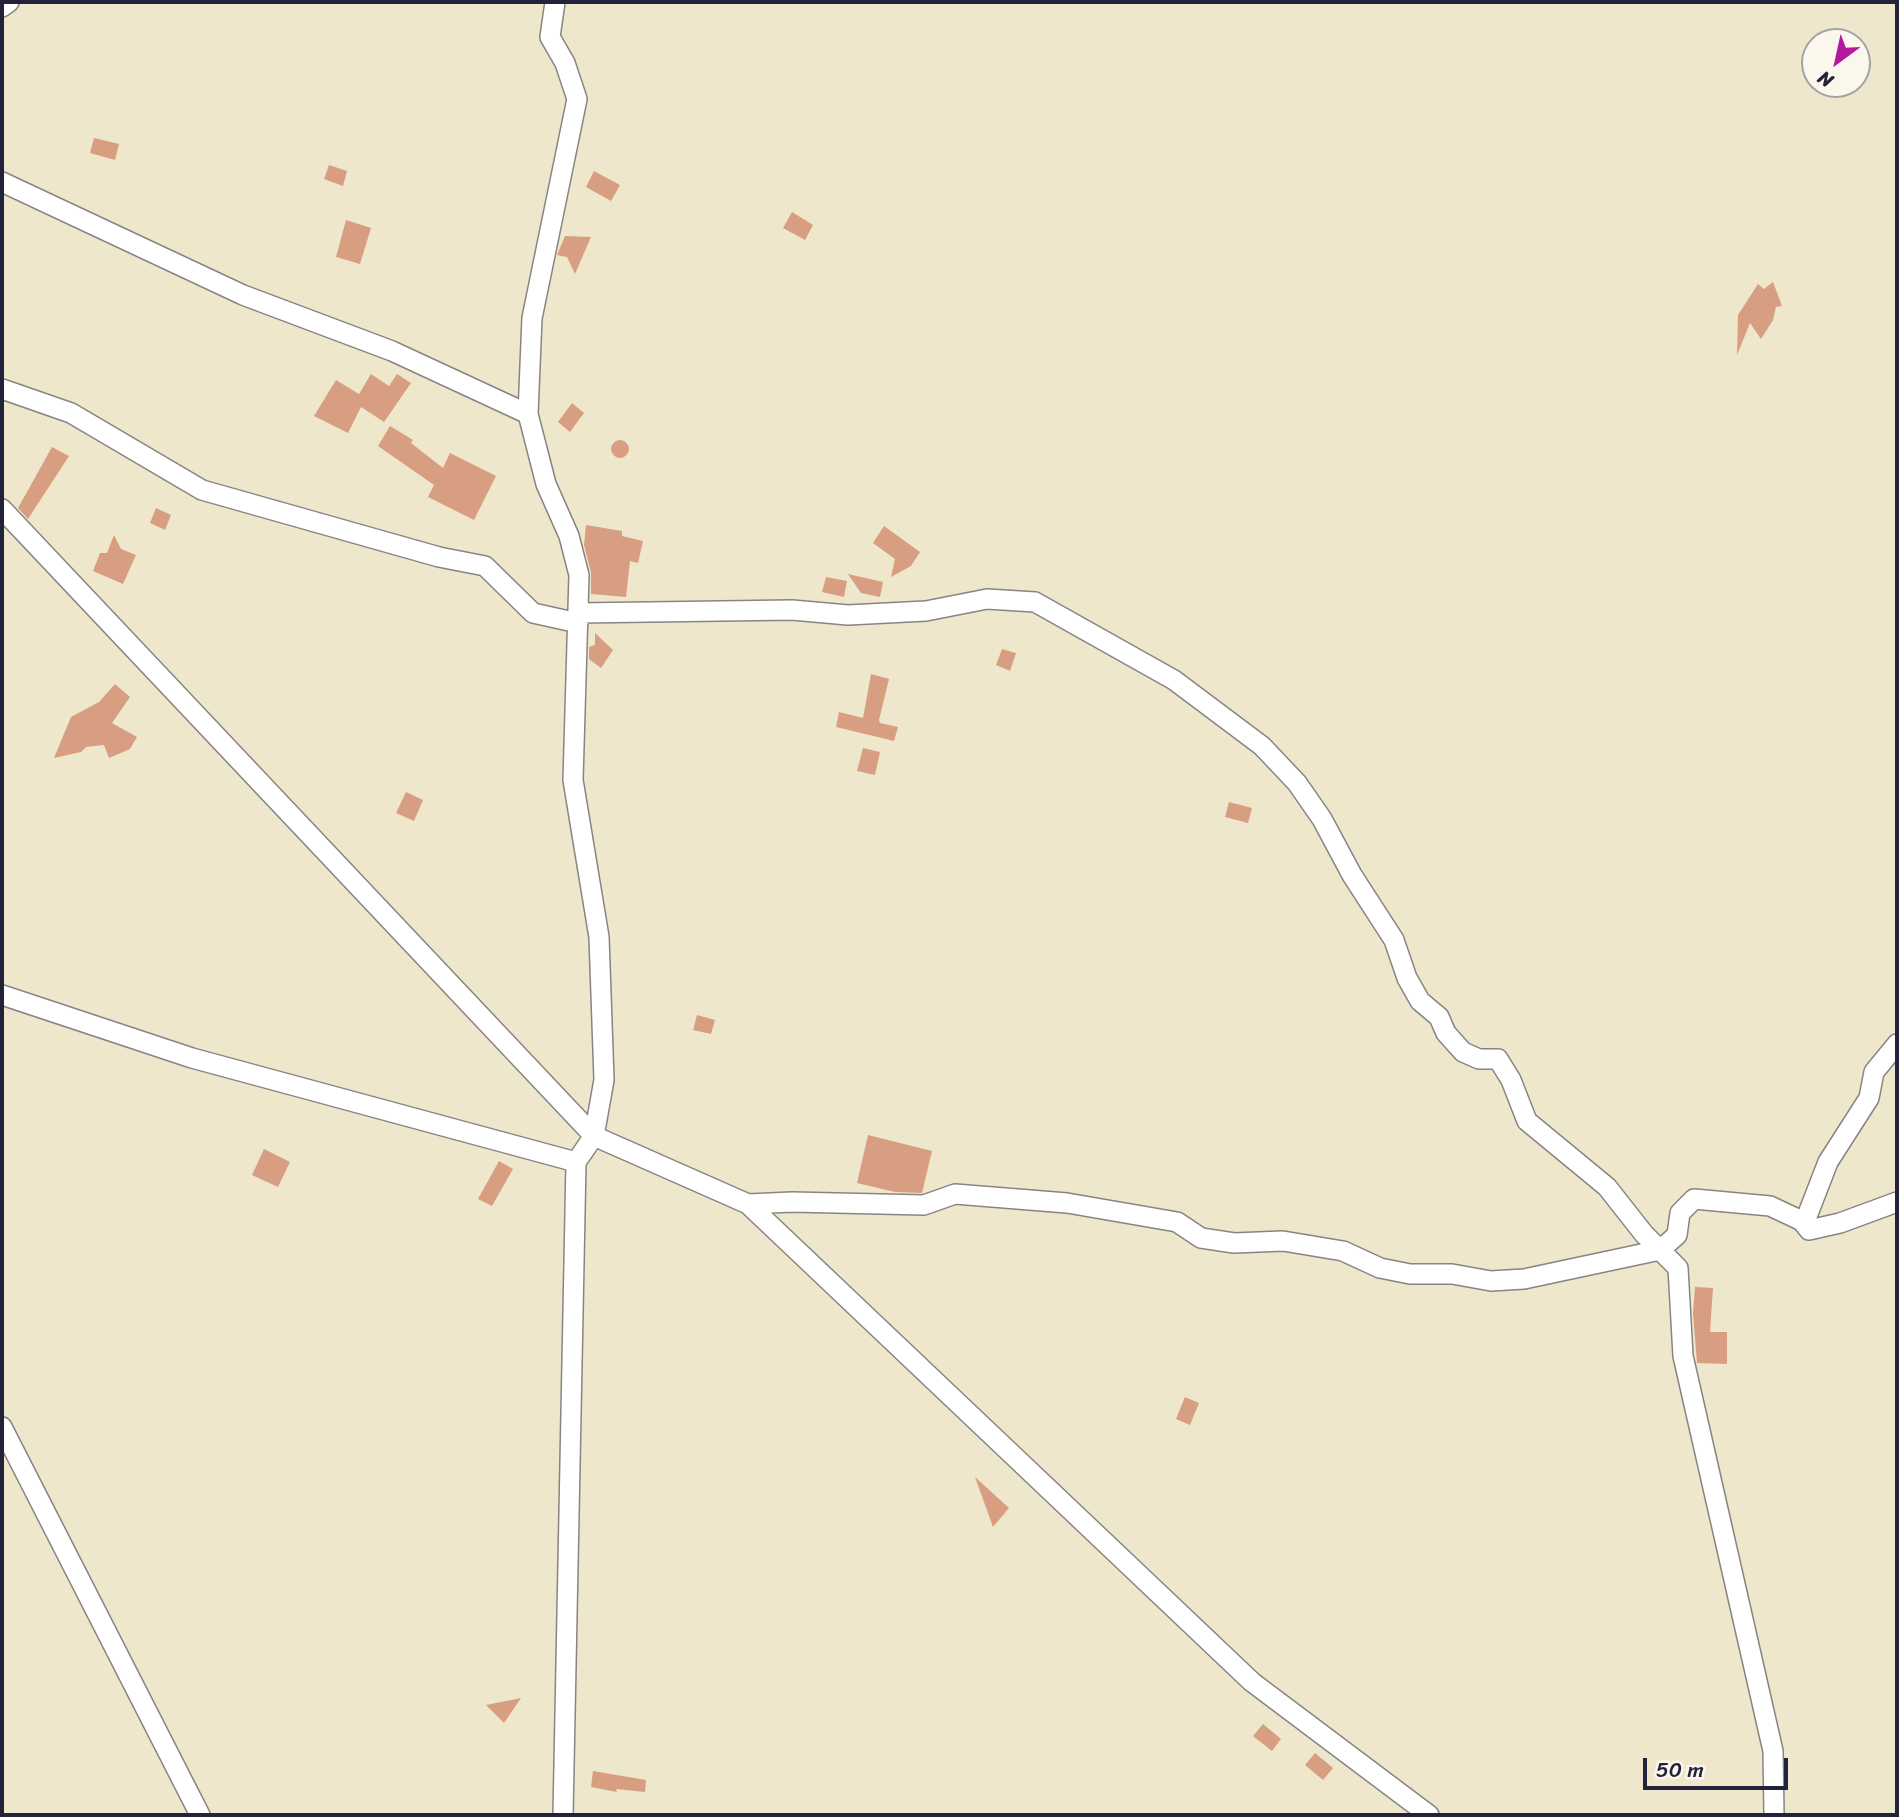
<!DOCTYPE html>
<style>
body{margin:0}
#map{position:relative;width:1899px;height:1817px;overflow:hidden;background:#efe7cb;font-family:Sriracha,sans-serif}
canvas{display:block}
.frame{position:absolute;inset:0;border:4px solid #22223b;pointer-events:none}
.north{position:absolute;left:1801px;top:28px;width:70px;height:70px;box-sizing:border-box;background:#fbf7ec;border:2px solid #a4a2a5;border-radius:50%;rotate:213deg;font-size:19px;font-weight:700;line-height:28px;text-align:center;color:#22223b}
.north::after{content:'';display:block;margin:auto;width:24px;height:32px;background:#b5179e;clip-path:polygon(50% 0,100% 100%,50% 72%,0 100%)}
.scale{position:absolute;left:1643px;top:1758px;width:145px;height:32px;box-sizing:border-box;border:4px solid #22223b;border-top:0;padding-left:9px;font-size:21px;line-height:24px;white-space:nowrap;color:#22223b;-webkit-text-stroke:5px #fbf7ec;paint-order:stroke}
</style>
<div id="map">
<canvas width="1899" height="1817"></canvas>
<div class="frame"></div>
<div class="north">N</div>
<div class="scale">50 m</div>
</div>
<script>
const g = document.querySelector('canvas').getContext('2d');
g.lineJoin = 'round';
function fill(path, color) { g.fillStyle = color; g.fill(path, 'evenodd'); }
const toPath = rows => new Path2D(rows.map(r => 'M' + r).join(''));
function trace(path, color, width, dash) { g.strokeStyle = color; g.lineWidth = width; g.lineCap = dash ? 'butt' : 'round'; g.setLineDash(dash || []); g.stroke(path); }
const building = toPath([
 [94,138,119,144,115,160,90,153],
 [329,165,347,171,343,186,324,179],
 [594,171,620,185,611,201,586,187],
 [792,212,813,225,805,240,783,228],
 [346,220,371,228,360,264,336,257],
 [565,236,591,237,575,274,567,257,557,255],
 [1773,282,1782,306,1776,307,1773,320,1761,339,1750,323,1737,355,1738,315,1758,284,1764,289],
 [371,374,389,386,397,374,411,383,384,422,361,407,348,433,314,416,336,380,359,394],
 [572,403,584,413,570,432,558,422],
 [390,426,413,440,411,443,443,468,450,453,496,476,474,520,428,497,434,485,378,446],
 '611 449a9 9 0 1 1 18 0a9 9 0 1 1-18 0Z',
 [52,447,69,456,28,519,18,508],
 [156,508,171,515,165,530,150,523],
 [586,525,622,531,622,536,643,541,638,563,630,561,626,597,591,594,591,572,584,545],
 [884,526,920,552,911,566,891,577,895,559,873,543],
 [114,535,121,549,136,555,123,584,93,571,100,553,107,553],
 [848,574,883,582,880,597,861,593],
 [826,577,847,581,844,597,822,592],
 [595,633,613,650,601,668,589,659,589,647,595,645],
 [1002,649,1016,653,1010,671,996,665],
 [871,674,889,679,879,720,880,723,898,727,894,741,836,727,839,712,863,718],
 [115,684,130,697,112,723,137,737,130,749,109,758,104,745,86,747,81,752,54,758,71,717,99,702],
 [863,748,880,752,875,775,857,771],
 [406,792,423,800,414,821,396,813],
 [1229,802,1252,808,1248,823,1225,817],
 [697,1015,715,1020,711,1034,693,1030],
 [868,1135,932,1151,922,1193,895,1192,857,1183],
 [264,1149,290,1162,278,1187,252,1175],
 [499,1161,513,1169,492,1206,478,1199],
 [1695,1287,1713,1288,1710,1332,1727,1332,1727,1364,1697,1363,1693,1313],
 [1185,1397,1199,1403,1190,1425,1176,1419],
 [975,1477,1009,1508,993,1527],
 [521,1698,504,1723,486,1705],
 [1263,1724,1281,1739,1272,1751,1253,1736],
 [1315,1753,1333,1768,1323,1780,1305,1765],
 [593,1771,646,1780,645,1792,616,1789,617,1792,591,1787]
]);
const minor = toPath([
 [555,2,550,37,565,63,577,99,532,318,528,414,546,484,569,536,579,575,573,780,599,937,604,1080,594,1136,576,1162,563,1815],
 [2,7,9,2],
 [2,182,243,295,392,351,528,414],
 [2,389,71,413,202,490,439,557,485,566,533,613,578,623],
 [2,509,594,1136,748,1204,1252,1682,1429,1815],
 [578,613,792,610,848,615,926,611,987,599,1035,602,1174,680,1262,746,1297,783,1322,819,1352,875,1394,940,1407,978,1420,1001,1439,1017,1446,1033,1463,1052,1479,1059,1498,1059,1511,1080,1527,1121,1607,1187,1644,1234,1678,1268,1683,1356,1773,1751,1774,1815],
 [2,995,192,1058,576,1162],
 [748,1204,792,1202,924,1205,955,1194,1067,1203,1177,1222,1201,1238,1234,1243,1283,1241,1343,1251,1380,1268,1410,1274,1452,1274,1491,1281,1524,1279,1660,1250,1677,1235,1680,1213,1694,1199,1770,1206,1802,1221,1809,1230,1840,1223,1897,1202],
 [1804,1224,1828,1162,1869,1098,1874,1072,1897,1044],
 [2,1427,200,1815]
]);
fill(building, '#d79e81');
trace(minor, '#888483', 22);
trace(minor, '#fff', 19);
</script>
